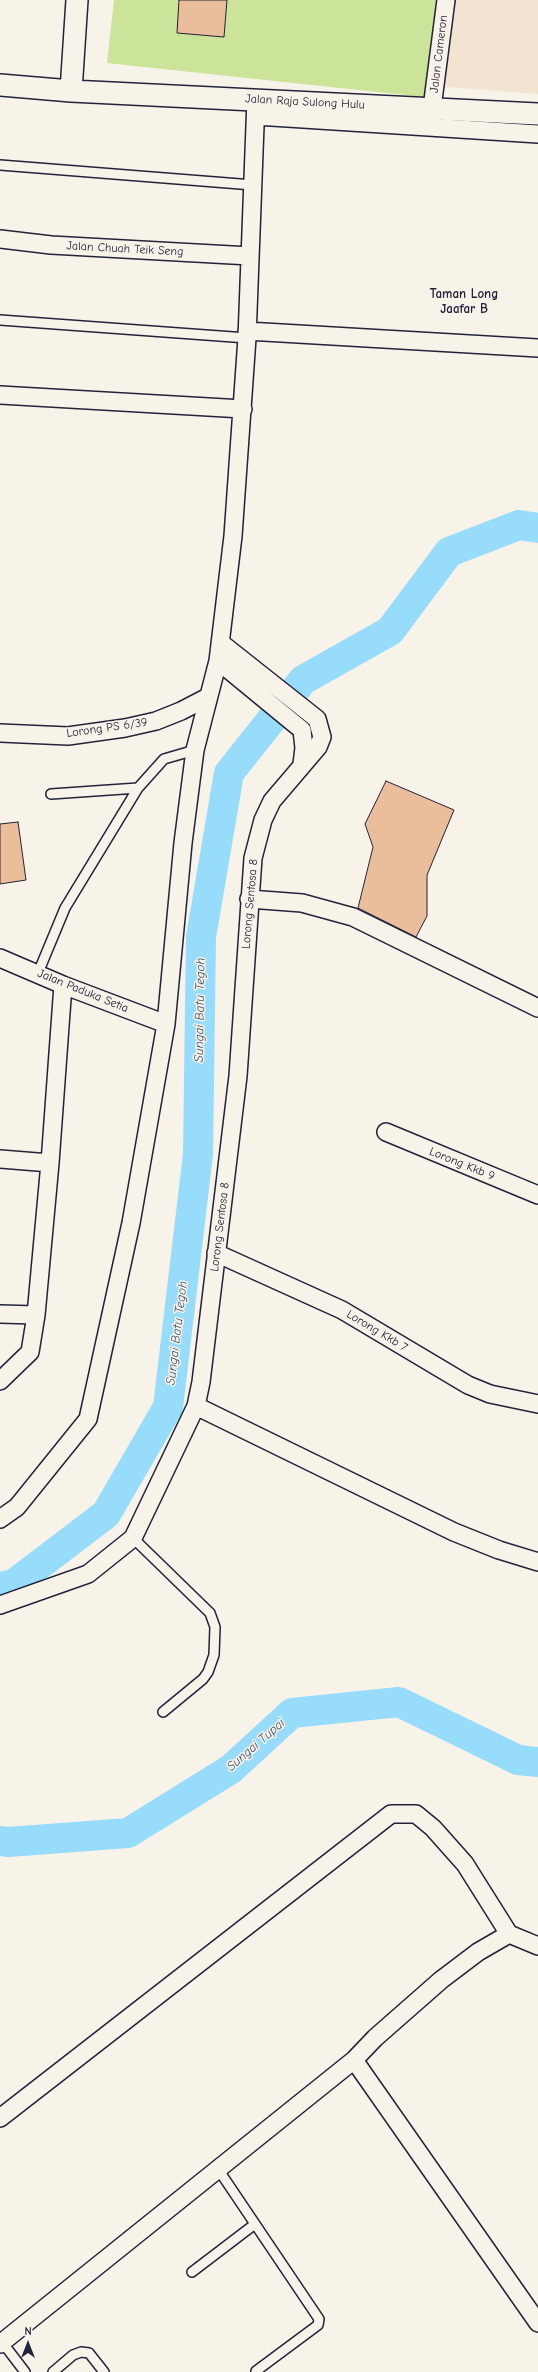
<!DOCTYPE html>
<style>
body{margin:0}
#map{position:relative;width:538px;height:2372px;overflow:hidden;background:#f7f3e8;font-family:"Comic Neue",sans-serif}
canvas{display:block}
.north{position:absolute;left:8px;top:2324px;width:40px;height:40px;-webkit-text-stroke:3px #f7f3e8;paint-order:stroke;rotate:0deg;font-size:11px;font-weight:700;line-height:16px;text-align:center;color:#22223b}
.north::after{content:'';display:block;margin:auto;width:14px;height:18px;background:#22223b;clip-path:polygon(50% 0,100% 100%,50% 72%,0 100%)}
</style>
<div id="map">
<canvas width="538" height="2372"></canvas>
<div class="north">N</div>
</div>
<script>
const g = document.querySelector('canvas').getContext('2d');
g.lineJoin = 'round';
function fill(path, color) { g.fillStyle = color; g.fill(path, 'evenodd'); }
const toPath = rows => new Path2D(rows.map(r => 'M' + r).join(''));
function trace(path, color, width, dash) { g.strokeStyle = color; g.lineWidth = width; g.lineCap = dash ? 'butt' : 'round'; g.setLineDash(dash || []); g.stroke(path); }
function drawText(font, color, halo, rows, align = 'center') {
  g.font = font + ' "Comic Neue",sans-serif'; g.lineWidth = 3; g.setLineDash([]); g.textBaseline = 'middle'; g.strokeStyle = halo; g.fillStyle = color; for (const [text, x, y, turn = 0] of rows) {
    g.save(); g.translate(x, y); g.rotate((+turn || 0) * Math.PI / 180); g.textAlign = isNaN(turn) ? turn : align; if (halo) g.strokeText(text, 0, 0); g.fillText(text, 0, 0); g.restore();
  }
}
const built = toPath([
 [446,0,538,0,538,94,435,86]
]);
const green = toPath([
 [114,0,437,0,424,97,107,63]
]);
const river = toPath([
 [0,1587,14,1584,106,1514,168,1407,198,1154,201,937,229,773,303,680,390,631,449,552,519,525,538,528],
 [0,1841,8,1842,128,1833,231,1769,292,1713,399,1702,518,1760,538,1762]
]);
const building = toPath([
 [179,0,227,0,224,37,177,33,179,0],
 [386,781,454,810,427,875,427,916,416,937,358,908,373,847,365,824,386,781],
 [18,822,26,880,0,884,0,824,18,822]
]);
const service = toPath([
 [0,165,253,185],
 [0,320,247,338],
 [51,794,138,788],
 [38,973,65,908,138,788,164,759,195,750],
 [133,1538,210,1613,215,1627,214,1655,208,1672,203,1679,163,1712],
 [218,2169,319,2319,318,2325,256,2371],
 [192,2272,255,2224],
 [2,2342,25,2372],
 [53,2372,73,2355,81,2352,89,2353,104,2372]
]);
const minor = toPath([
 [432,108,446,0],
 [256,116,538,134],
 [0,239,51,245,250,256],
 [247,331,538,348],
 [0,395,243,409],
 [218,661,302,730,304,748,302,764],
 [0,733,68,736,125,728,156,721,181,711,208,697],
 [249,899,302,903,353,917,538,1008],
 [0,958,63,985,166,1024],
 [386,1132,538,1195],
 [0,1159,50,1163],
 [216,1253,342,1310,468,1385,490,1394,538,1404],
 [0,1314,36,1315],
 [0,1381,30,1352,36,1315,50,1163,63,985],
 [196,1406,454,1532,499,1550,538,1562],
 [0,1519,17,1507,88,1419,131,1223,166,1024,183,843,195,750,218,661,233,536,247,338,256,99],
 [0,1605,88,1574,133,1538,196,1406,201,1382,238,1076,253,858,263,820,272,801,318,747,322,737,317,719,221,643],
 [354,2060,538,2323],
 [0,2118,391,1814,416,1814,433,1828,465,1864,509,1934,538,1946],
 [0,2344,354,2060,375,2038,441,1980,478,1952,509,1934]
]);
const tertiary = toPath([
 [0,85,71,91,538,114],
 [71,91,77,0]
]);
const streetNames = [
 ["Jalan Cameron",439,54,-83],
 ["Jalan Raja Sulong Hulu",305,102,3],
 ["Jalan Chuah Teik Seng",125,249,3],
 ["Lorong PS 6/39",107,728,-8],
 ["Lorong Sentosa 8",250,904,-85],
 ["Jalan Paduka Setia",83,991,22],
 ["Lorong Kkb 9",462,1164,22],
 ["Lorong Sentosa 8",220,1227,-83],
 ["Lorong Kkb 7",377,1331,31]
];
const neighbourhoodNames = [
 ["Taman Long",464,294],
 ["Jaafar B",464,309]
];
const waterNames = [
 ["Sungai Batu Tegoh",200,1010,-89],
 ["Sungai Batu Tegoh",177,1333,-83],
 ["Sungai Tupai",256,1745,-41]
];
fill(built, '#f3e3d1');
fill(green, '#cbe499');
trace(river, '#97dcfa', 30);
fill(building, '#eabe9a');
trace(building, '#22223b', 1);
trace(service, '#22223b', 12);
trace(minor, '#22223b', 20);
trace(tertiary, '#22223b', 24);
trace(service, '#f7f3e8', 9);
trace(minor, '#f7f3e8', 17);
trace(tertiary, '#f7f3e8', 21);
drawText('12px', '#22223b', '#f7f3e8', streetNames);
drawText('bold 13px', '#22223b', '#f7f3e8', neighbourhoodNames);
drawText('italic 13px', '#3f506b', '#f7f3e8', waterNames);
</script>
